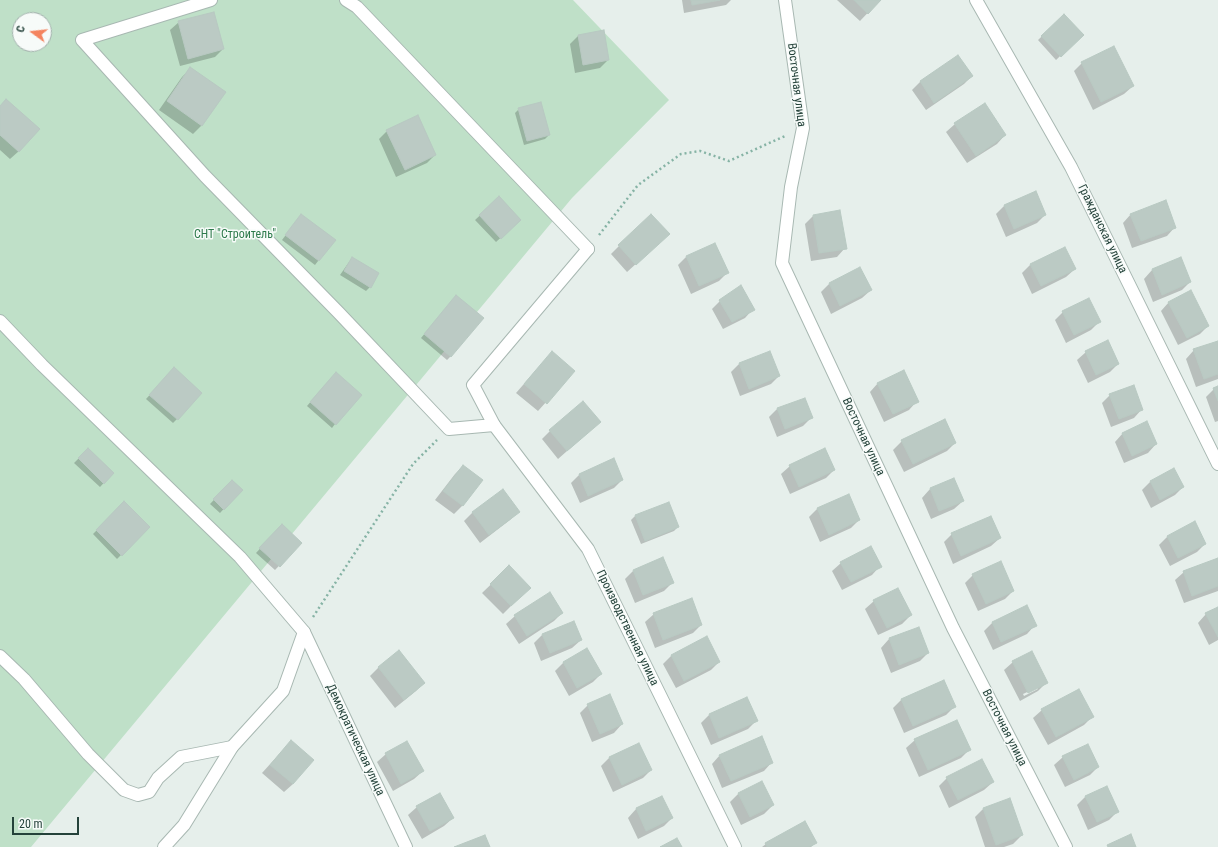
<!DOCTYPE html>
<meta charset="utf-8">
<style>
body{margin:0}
#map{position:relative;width:1218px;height:847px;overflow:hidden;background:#e6efeb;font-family:"Roboto Condensed",sans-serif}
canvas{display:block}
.north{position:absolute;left:12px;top:12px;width:40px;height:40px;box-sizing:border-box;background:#f7fbf9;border:1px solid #a3b1ad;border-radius:50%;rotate:285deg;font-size:11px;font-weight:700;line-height:16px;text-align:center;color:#24423a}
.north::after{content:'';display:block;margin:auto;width:14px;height:18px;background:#f4845f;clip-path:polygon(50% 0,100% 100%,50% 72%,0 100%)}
.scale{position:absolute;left:12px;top:817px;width:67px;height:18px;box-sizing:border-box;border:2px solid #24423a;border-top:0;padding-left:5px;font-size:12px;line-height:14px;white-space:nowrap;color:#24423a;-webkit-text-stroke:3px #f7fbf9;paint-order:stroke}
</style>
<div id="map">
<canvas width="1218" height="847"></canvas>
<div class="north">С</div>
<div class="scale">20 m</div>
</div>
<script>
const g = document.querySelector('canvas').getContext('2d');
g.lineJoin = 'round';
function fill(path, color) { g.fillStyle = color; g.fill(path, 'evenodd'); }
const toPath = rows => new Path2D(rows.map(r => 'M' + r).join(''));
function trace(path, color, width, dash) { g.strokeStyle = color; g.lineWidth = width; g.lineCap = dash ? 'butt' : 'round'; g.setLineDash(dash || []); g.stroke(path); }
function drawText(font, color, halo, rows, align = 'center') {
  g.font = font + ' "Roboto Condensed",sans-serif'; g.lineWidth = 3; g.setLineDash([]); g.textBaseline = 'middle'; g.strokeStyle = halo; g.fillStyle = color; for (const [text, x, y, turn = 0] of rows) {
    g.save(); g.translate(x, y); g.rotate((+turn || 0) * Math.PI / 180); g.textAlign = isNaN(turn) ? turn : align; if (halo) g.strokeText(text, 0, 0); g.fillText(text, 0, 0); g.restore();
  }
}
const green = toPath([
 [0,0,573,0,669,100,572,198,31,847,0,847],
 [20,20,44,20,44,44,20,44]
]);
const shadow = toPath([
 [682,0,731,0,726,5,684,13],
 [837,0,880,0,860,21],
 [1064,15,1082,35,1056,60,1038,40],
 [179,22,223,49,215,57,180,66,170,30],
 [578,36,608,60,600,68,575,73,570,44],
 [958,56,972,76,964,84,926,110,912,90,920,82],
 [1082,63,1133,86,1124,94,1093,110,1074,71],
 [190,69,224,93,201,126,193,134,159,110,182,77],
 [984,104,1005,135,997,144,967,163,946,132,955,124],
 [0,107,19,151,10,159,0,150],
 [519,109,549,135,545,139,524,145,515,113],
 [387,131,435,155,427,163,396,177,379,139],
 [1035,192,1045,215,1037,223,1006,237,996,214,1004,206],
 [499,198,520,220,496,242,475,220],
 [1131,214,1175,227,1167,236,1132,248,1123,223],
 [813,216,845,248,837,257,811,261,805,224],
 [298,219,334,240,315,265,282,240],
 [660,242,627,272,611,254,619,246],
 [715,244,727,273,719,281,691,294,678,265,686,257],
 [1064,248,1075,269,1066,277,1032,294,1022,273,1030,265],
 [353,258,370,287,366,291,340,275,349,262],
 [1180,258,1190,282,1182,290,1153,302,1144,279,1152,270],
 [860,269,871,290,862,298,831,314,821,292,829,284],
 [453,300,450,357,447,360,421,338],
 [720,301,753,309,745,318,723,329,712,309],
 [1169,302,1208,326,1200,334,1178,345,1161,311],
 [1063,312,1099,322,1091,330,1066,343,1055,320],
 [1218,342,1218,379,1196,387,1186,359,1194,350],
 [769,352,779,376,771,384,740,396,731,372,739,364],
 [1086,352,1118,364,1110,372,1088,383,1077,360],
 [544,361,573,372,538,411,516,393],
 [170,373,177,419,173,423,146,399],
 [332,377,335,424,332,428,307,406],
 [878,383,917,401,909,410,884,422,870,392],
 [1218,387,1218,421,1215,422,1206,397,1214,389],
 [1110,395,1142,409,1134,418,1111,427,1102,403],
 [804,399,811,418,803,426,777,437,769,417,777,409],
 [945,420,955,443,947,451,904,472,893,450,902,441],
 [600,422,558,459,542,439,550,431],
 [1123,433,1156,444,1148,453,1124,463,1115,442],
 [88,449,113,473,100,487,74,463],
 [613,460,622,480,614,488,580,503,571,483,579,475],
 [463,466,481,480,462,506,454,514,435,500,455,474],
 [790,466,834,470,826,478,790,494,781,474],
 [954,480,963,501,954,509,931,519,922,498,930,489],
 [232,481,241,490,220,513,210,504],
 [1150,482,1183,487,1175,495,1151,508,1142,490],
 [503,491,518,512,510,520,480,543,464,521,472,513],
 [848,495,859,520,851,528,820,542,809,517,817,509],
 [124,503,149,527,117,559,93,534],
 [668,503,678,527,674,531,641,544,631,520,635,516],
 [1194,523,1205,544,1197,552,1170,566,1159,545,1167,537],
 [282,525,301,543,275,570,256,553],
 [952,534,1000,538,991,546,953,564,944,542],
 [1218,559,1218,591,1184,603,1175,580,1184,572],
 [841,563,880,566,872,575,842,590,832,571],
 [509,567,529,588,503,614,482,593],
 [633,571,672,583,664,591,635,603,625,579],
 [973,575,1013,591,1005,599,978,611,965,583],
 [874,601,911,615,902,624,878,635,865,609],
 [1218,608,1218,640,1209,645,1198,623,1206,614],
 [562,613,554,621,519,644,506,624,515,616],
 [654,614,701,625,693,633,655,648,645,622],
 [993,622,1035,625,1027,634,993,650,984,631],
 [918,628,928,653,920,661,891,673,881,648,889,639],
 [542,635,581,640,572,648,541,661,534,643],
 [706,637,719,662,711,670,676,688,663,664,671,656],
 [587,649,601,674,593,682,569,696,555,671,563,663],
 [399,651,424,683,416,691,395,708,370,676,378,668],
 [1013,662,1046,683,1038,691,1020,701,1004,670],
 [1038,687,1038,689,1024,696,1023,694],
 [902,699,955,706,946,715,904,733,893,708],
 [588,705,622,724,614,733,592,742,580,713],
 [1042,710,1092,717,1084,725,1048,745,1033,718],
 [709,715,756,721,748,729,711,745,701,723],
 [915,740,969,750,961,758,919,777,906,748],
 [291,741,293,784,284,792,262,773],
 [639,744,651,770,643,778,613,792,601,766,609,758],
 [386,754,423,771,414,779,393,791,377,762],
 [720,755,772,762,764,771,722,788,712,764],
 [1063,757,1098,767,1090,775,1065,787,1054,765],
 [947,778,993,782,984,790,949,808,939,786],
 [1107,787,1118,811,1109,820,1088,830,1077,805,1085,797],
 [739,793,773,805,764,814,741,825,730,802],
 [662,797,672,818,664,826,638,839,628,818,636,809],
 [1009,799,1022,835,1013,844,1004,847,985,847,975,817,983,809],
 [417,807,453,818,444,826,422,839,408,815],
 [816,842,811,847,762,847,766,844]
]);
const building = toPath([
 [691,0,720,0,692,5,691,0],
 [854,0,881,0,868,14,854,0],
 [214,12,224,49,188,59,178,21,214,12],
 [1064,14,1084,35,1061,57,1041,36,1064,14],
 [604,30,609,60,583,65,578,35,604,30],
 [1114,46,1134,86,1101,102,1081,62,1114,46],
 [958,55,973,76,934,103,920,81,958,55],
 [190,67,226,92,202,126,167,101,190,67],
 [6,99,40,129,19,152,0,135,0,106,6,99],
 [541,102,550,135,527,141,518,108,541,102],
 [985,103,1006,135,976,156,954,123,985,103],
 [418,115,436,155,405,170,386,130,418,115],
 [1036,191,1046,215,1014,229,1004,205,1036,191],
 [499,196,521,220,501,239,479,215,499,196],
 [1166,200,1176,228,1141,241,1130,214,1166,200],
 [840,210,847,249,819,253,813,215,840,210],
 [301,214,336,240,319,261,285,235,301,214],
 [651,214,670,234,636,265,618,245,651,214],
 [715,243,729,273,699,286,686,256,715,243],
 [1065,247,1076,269,1041,286,1030,264,1065,247],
 [352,257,379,273,371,288,344,271,352,257],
 [1181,257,1191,282,1162,295,1152,269,1181,257],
 [860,267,872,290,840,306,829,283,860,267],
 [741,285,755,310,732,322,719,300,741,285],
 [1191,290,1209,326,1187,338,1168,302,1191,290],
 [456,295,484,318,451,357,424,334,456,295],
 [1089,298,1101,322,1074,335,1062,311,1089,298],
 [1108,340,1119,364,1096,375,1085,351,1108,340],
 [1218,341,1218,374,1204,379,1193,349,1218,341],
 [552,351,575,371,547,404,524,384,552,351],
 [770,351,780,376,749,389,739,363,770,351],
 [174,367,202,393,178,420,149,395,174,367],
 [904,370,919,402,893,414,877,383,904,370],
 [336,372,362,395,336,425,310,402,336,372],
 [1134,385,1143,410,1119,419,1109,394,1134,385],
 [1218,386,1218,401,1213,388,1218,386],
 [805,398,813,418,785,429,777,408,805,398],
 [583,401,601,422,567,451,549,430,583,401],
 [945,419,956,443,913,464,901,440,945,419],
 [1147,421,1157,444,1132,456,1122,433,1147,421],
 [88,448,114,473,104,484,78,458,88,448],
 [825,448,835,470,799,487,789,465,825,448],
 [614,458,623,480,588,496,579,474,614,458],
 [463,465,483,480,463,506,443,491,463,465],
 [1174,468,1184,487,1160,500,1150,481,1174,468],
 [954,478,964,501,939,511,930,488,954,478],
 [232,480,243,490,224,510,213,499,232,480],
 [503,489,520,512,489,535,472,512,503,489],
 [849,494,860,520,829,535,817,508,849,494],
 [124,501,150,527,122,556,96,530,124,501],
 [669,502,679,527,645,541,635,515,669,502],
 [991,516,1001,538,961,556,951,533,991,516],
 [1195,521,1206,544,1178,558,1167,536,1195,521],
 [282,524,302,543,280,567,259,548,282,524],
 [871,546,882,567,851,582,840,562,871,546],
 [663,557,674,583,643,595,633,570,663,557],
 [1218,558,1218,586,1192,596,1183,571,1218,558],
 [1001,561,1014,591,986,604,972,574,1001,561],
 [509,565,531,588,511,606,490,584,509,565],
 [898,588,912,615,887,628,873,600,898,588],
 [550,592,563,613,527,636,514,615,550,592],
 [692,598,702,625,663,640,653,613,692,598],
 [1027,605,1037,626,1001,642,992,622,1027,605],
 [1218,607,1218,637,1205,613,1218,607],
 [574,621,582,640,550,653,542,634,574,621],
 [919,627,929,653,899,665,889,638,919,627],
 [707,636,720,662,684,681,671,655,707,636],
 [587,648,602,674,577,688,563,662,587,648],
 [399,650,425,683,404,700,378,667,399,650],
 [1032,651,1048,683,1028,693,1012,661,1032,651],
 [944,680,956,707,913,726,901,699,944,680],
 [1079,689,1094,717,1056,737,1041,709,1079,689],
 [610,694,623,724,600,734,587,704,610,694],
 [747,697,758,721,719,738,709,714,747,697],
 [957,720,971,750,928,770,914,739,957,720],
 [762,736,773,763,731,781,719,755,762,736],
 [291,740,314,760,293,784,270,765,291,740],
 [407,741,424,771,401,784,385,753,407,741],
 [639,743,652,770,622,785,609,757,639,743],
 [1088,744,1099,767,1074,780,1062,756,1088,744],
 [982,759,994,782,958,800,946,777,982,759],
 [762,781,774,805,750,817,738,793,762,781],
 [1107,786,1119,812,1097,822,1085,796,1107,786],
 [440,793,454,818,430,831,416,806,440,793],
 [662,796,673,818,646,831,636,808,662,796],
 [1010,798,1023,835,996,845,983,808,1010,798],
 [805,821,817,843,809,847,767,847,765,843,805,821],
 [1131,834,1136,847,1108,847,1107,845,1131,834],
 [485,835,490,847,454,847,485,835],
 [677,838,682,847,660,847,677,838]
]);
const path = toPath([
 [599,235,638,185,681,154,700,151,729,161,785,136],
 [313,617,413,464,437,440]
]);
const service = toPath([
 [211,0,82,40,205,176,339,313,449,429,494,425,473,385,588,249],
 [164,847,184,825,232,747,283,691,304,632]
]);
const minor = toPath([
 [346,0,357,7,588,249],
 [785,0,803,128,791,187,782,263,953,628,1066,847],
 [976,0,1071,167,1218,464],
 [0,321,42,365,240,557,304,632,406,847],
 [494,425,588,549,735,847],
 [0,656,24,679,88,754,124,790,138,795,149,792,158,778,181,757,232,747]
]);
const streetNames = [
 ["Восточная улица",796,85,83],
 ["Гражданская улица",1102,229,64],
 ["Восточная улица",863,437,65],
 ["Производственная улица",627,628,64],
 ["Восточная улица",1004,728,63],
 ["Демократическая улица",355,740,65]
];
const parkNames = [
 ["СНТ \"Строитель\"",235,235]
];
fill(green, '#bfe0c8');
fill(shadow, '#0003');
fill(building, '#bbcac4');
trace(building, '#b8c9c2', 1);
trace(service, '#a8b8b2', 14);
trace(minor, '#a8b8b2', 14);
trace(path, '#86b3a5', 2.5, [2, 3]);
trace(service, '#fff', 12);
trace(minor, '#fff', 12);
drawText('12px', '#24423a', '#f7fbf9', streetNames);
drawText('12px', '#2d7a4b', '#f7fbf9', parkNames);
</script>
